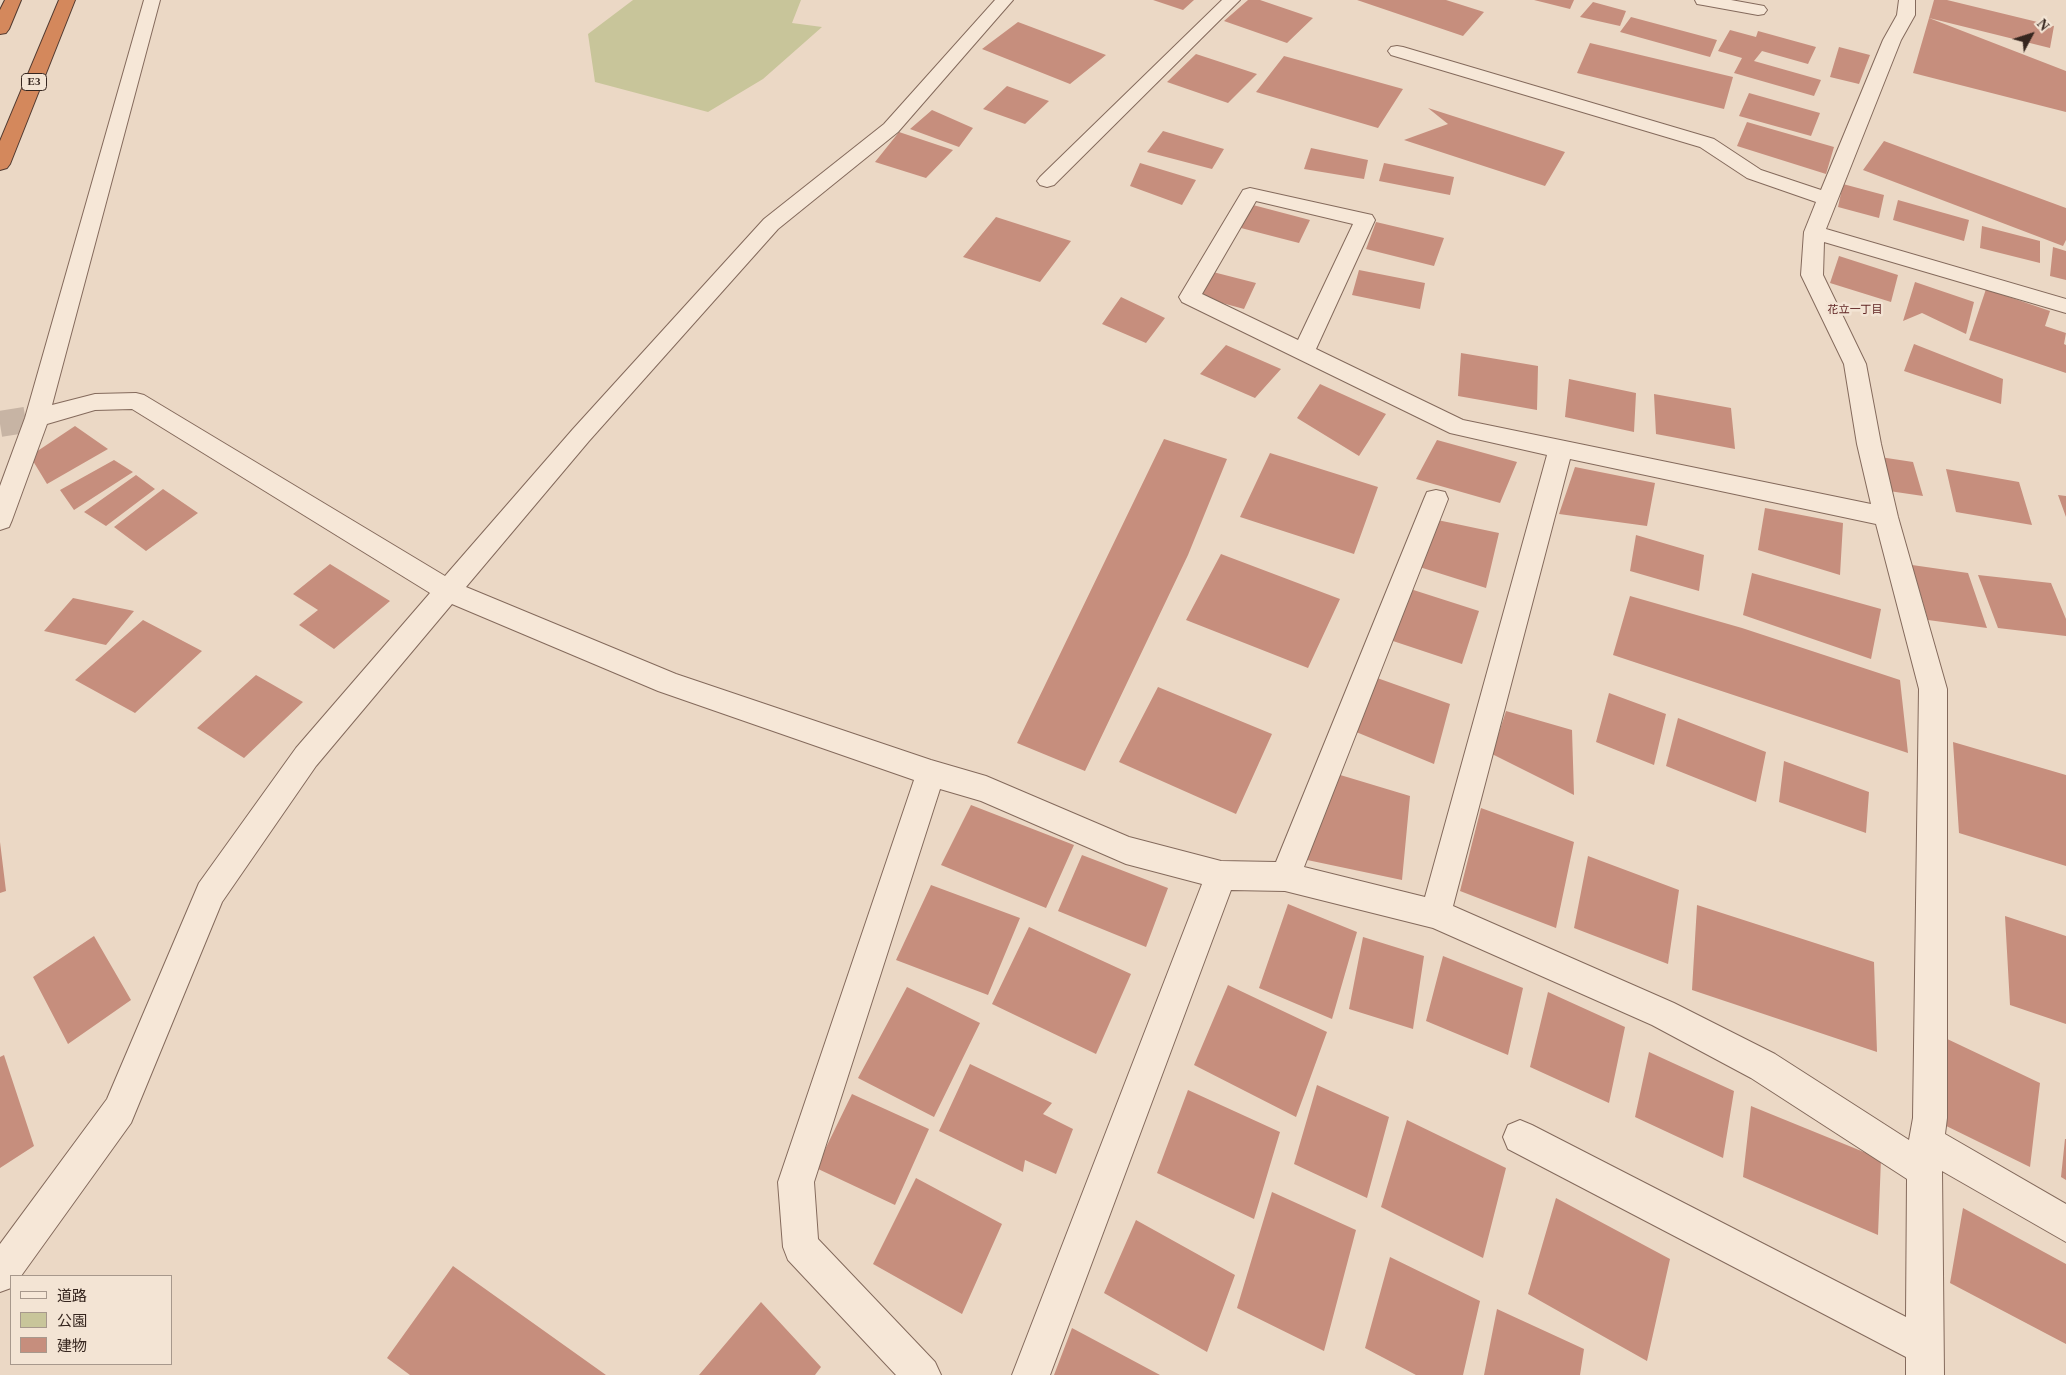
<!DOCTYPE html>
<meta charset="utf-8">
<style>
body{margin:0}
#map{position:relative;width:2066px;height:1375px;overflow:hidden;background:#ebd8c5;font-family:"Times New Roman","Noto Sans JP",serif}
canvas{display:block}
.legend{position:absolute;left:10px;top:1275px;width:162px;height:90px;box-sizing:border-box;background:#f3e4d4;border:1px solid #a7988c;margin:0;padding:6px 9px;list-style:none;font-size:15px;color:#36261f}
.legend li{display:flex;align-items:center;gap:10px;height:25px}
.legend b{width:25px;border:1px solid #a7988c}
.north{position:absolute;left:2006px;top:10px;width:50px;height:50px;-webkit-text-stroke:4px #f3e4d4;paint-order:stroke;rotate:50deg;font-size:14px;font-weight:700;line-height:20px;text-align:center;color:#36261f}
.north::after{content:'';display:block;margin:auto;width:18px;height:22px;background:#36261f;clip-path:polygon(50% 0,100% 100%,50% 72%,0 100%)}
</style>
<div id="map">
<canvas width="2066" height="1375"></canvas>
<ul class="legend">
<li><b style="height:6px;background:#f6e7d7"></b>道路</li>
<li><b style="height:14px;background:#c8c59a"></b>公園</li>
<li><b style="height:14px;background:#c68e7d"></b>建物</li>
</ul>
<div class="north">N</div>
</div>
<script>
const g = document.querySelector('canvas').getContext('2d');
g.lineJoin = 'round';
function fill(path, color) { g.fillStyle = color; g.fill(path, 'evenodd'); }
const toPath = rows => new Path2D(rows.map(r => 'M' + r).join(''));
function trace(path, color, width, dash) { g.strokeStyle = color; g.lineWidth = width; g.lineCap = dash ? 'butt' : 'round'; g.setLineDash(dash || []); g.stroke(path); }
function drawText(font, color, halo, rows, align = 'center') {
  g.font = font + ' "Times New Roman","Noto Sans JP",serif'; g.lineWidth = 5; g.setLineDash([]); g.textBaseline = 'middle'; g.strokeStyle = halo; g.fillStyle = color; for (const [text, x, y, turn = 0] of rows) {
    g.save(); g.translate(x, y); g.rotate((+turn || 0) * Math.PI / 180); g.textAlign = isNaN(turn) ? turn : align; if (halo) g.strokeText(text, 0, 0); g.fillText(text, 0, 0); g.restore();
  }
}
const green = toPath([
 [633,0,801,0,792,23,822,27,763,79,708,112,595,82,588,34]
]);
const building = toPath([
 [1153,0,1194,0,1183,10],
 [1248,0,1260,0,1313,18,1287,43,1224,21],
 [1357,0,1446,0,1484,12,1463,36],
 [1534,0,1574,0,1570,9],
 [1934,0,1947,0,2054,26,2050,48,1929,18],
 [1593,2,1626,11,1620,26,1580,17],
 [1631,17,1717,40,1710,57,1620,32],
 [1929,18,2066,71,2066,112,1913,73],
 [1018,22,1106,55,1070,84,982,49],
 [1730,30,1756,37,1758,31,1816,47,1808,64,1762,51,1754,61,1821,80,1814,96,1734,73,1742,58,1718,51],
 [1590,43,1733,77,1724,109,1577,73],
 [1839,47,1870,55,1859,84,1830,77],
 [1196,54,1257,74,1228,103,1167,82],
 [1284,56,1403,89,1378,128,1256,92],
 [1007,86,1049,101,1025,124,983,109],
 [1749,93,1820,113,1811,136,1739,116],
 [1428,108,1565,152,1545,186,1404,140,1448,124],
 [932,110,973,128,959,147,910,129],
 [1747,122,1834,147,1826,174,1737,146],
 [1163,131,1224,149,1212,169,1147,152],
 [899,132,953,150,926,178,875,162],
 [1884,141,2066,208,2066,240,2063,246,1863,170],
 [1311,148,1368,160,1364,179,1304,169],
 [1140,163,1196,180,1182,205,1130,186],
 [1384,163,1454,177,1450,195,1379,181],
 [1843,184,1884,195,1879,218,1838,207],
 [1898,200,1969,220,1964,241,1893,220],
 [1253,205,1310,220,1299,243,1241,228],
 [996,217,1071,241,1040,282,963,257],
 [1376,222,1444,238,1434,266,1366,249],
 [1982,226,2040,241,2040,263,1980,248],
 [2053,247,2066,251,2066,280,2050,276],
 [1839,256,1898,275,1891,302,1830,283],
 [1359,270,1425,283,1420,309,1352,295],
 [1213,272,1256,283,1244,309,1200,297],
 [1915,282,1974,302,1966,334,1922,313,1903,321],
 [1986,289,2050,311,2045,326,2066,333,2064,344,2066,345,2066,373,1969,340],
 [1121,297,1165,318,1146,343,1102,324],
 [1914,344,2003,379,2001,404,1904,371],
 [1226,345,1281,369,1255,398,1200,374],
 [1461,353,1538,366,1537,410,1458,396],
 [1569,379,1636,393,1634,432,1565,417],
 [1320,384,1386,414,1359,456,1297,418],
 [1654,394,1731,408,1735,449,1656,434],
 [75,426,108,449,47,484,30,456],
 [1164,439,1227,459,1188,555,1085,771,1017,743],
 [1437,440,1517,462,1500,503,1416,479],
 [1270,453,1378,487,1354,554,1240,517],
 [1880,457,1913,462,1923,496,1889,491],
 [114,460,133,472,74,510,60,490],
 [1575,467,1655,483,1647,526,1559,514],
 [1946,469,2019,482,2032,525,1956,512],
 [136,475,155,489,106,526,84,512],
 [163,489,198,513,146,551,114,527],
 [2058,495,2066,496,2066,517],
 [1765,508,1843,523,1840,575,1758,550],
 [1428,518,1499,533,1486,588,1410,564],
 [1636,535,1704,555,1699,591,1630,571],
 [1221,554,1340,599,1308,668,1186,620],
 [330,564,390,601,334,649,299,625,318,610,293,594],
 [1912,565,1968,573,1987,628,1928,620],
 [1752,573,1881,609,1871,659,1743,615],
 [1978,575,2051,583,2066,619,2066,636,1998,628],
 [1401,586,1479,611,1462,664,1381,637],
 [1630,596,1742,628,1900,680,1908,753,1613,655],
 [73,598,134,611,106,645,44,631],
 [143,620,202,651,135,713,75,680],
 [1366,674,1450,704,1434,764,1344,727],
 [256,675,303,702,244,758,197,728],
 [1158,687,1272,734,1236,814,1119,762],
 [1609,693,1666,714,1654,765,1596,742],
 [1506,711,1572,730,1574,795,1492,754],
 [1678,718,1766,752,1756,802,1666,766],
 [1953,742,2066,775,2066,866,1959,833],
 [1784,761,1869,792,1866,833,1779,802],
 [1327,771,1410,796,1402,880,1293,857],
 [971,805,1074,845,1046,908,941,865],
 [1481,808,1574,842,1556,928,1460,891],
 [0,842,6,891,0,893],
 [1082,855,1168,888,1146,947,1058,911],
 [1588,856,1679,890,1668,964,1574,928],
 [931,885,1020,918,988,995,896,960],
 [1288,904,1357,932,1332,1019,1259,988],
 [1697,905,1874,962,1877,1052,1692,990],
 [2005,916,2066,936,2066,1024,2010,1005],
 [1029,927,1131,974,1096,1054,992,1004],
 [94,936,131,1000,68,1044,33,977],
 [1363,937,1424,956,1413,1029,1349,1009],
 [1443,956,1523,988,1508,1055,1426,1021],
 [1228,985,1327,1032,1296,1117,1194,1065],
 [907,987,980,1023,934,1117,858,1078],
 [1548,992,1625,1027,1609,1103,1530,1067],
 [1943,1037,2040,1083,2030,1167,1930,1118],
 [1649,1052,1734,1091,1723,1158,1635,1117],
 [4,1055,34,1146,0,1168,0,1057],
 [970,1064,1052,1103,1043,1114,1073,1129,1056,1174,1025,1160,1023,1172,939,1131],
 [1317,1085,1389,1117,1367,1198,1294,1164],
 [1188,1090,1280,1132,1254,1219,1157,1173],
 [852,1094,929,1129,895,1205,816,1168],
 [1751,1106,1881,1159,1878,1235,1743,1177],
 [1407,1120,1506,1168,1483,1258,1381,1207],
 [2065,1139,2066,1139,2066,1180,2061,1177],
 [916,1178,1002,1224,962,1314,873,1264],
 [1272,1192,1356,1230,1324,1351,1237,1308],
 [1556,1198,1670,1259,1647,1361,1528,1294],
 [1963,1208,2066,1264,2066,1344,1950,1283],
 [1136,1220,1235,1275,1207,1352,1104,1293],
 [1390,1257,1480,1301,1463,1375,1416,1375,1365,1348],
 [453,1266,606,1375,410,1375,387,1358],
 [761,1302,821,1367,815,1375,699,1375],
 [1497,1309,1584,1349,1580,1375,1484,1375],
 [1072,1328,1160,1375,1054,1375]
]);
const minorTunnel = toPath([
 [0,424,37,418]
]);
const minor = toPath([
 [144,0,160,0,52,405,95,394,136,393,144,395,445,576,573,429,764,219,884,124,995,0,1013,0,898,132,778,229,589,441,466,587,676,674,931,760,986,776,1129,837,1221,861,1276,862,1424,499,1427,492,1436,490,1445,492,1448,499,1304,867,1425,897,1547,455,1450,433,1182,302,1179,297,1243,190,1250,188,1372,215,1375,220,1316,349,1463,420,1871,504,1857,444,1844,364,1801,275,1804,232,1816,202,1747,178,1700,147,1391,55,1388,51,1391,47,1397,46,1403,47,1714,139,1761,170,1821,190,1883,40,1897,15,1899,0,1915,0,1915,15,1901,40,1826,229,2066,299,2066,313,1824,242,1823,275,1866,364,1881,444,1898,517,1947,689,1947,1118,1945,1134,2066,1204,2066,1242,1942,1171,1944,1375,1906,1375,1906,1357,1508,1149,1503,1137,1508,1125,1520,1120,1532,1125,1906,1317,1907,1179,1751,1078,1652,1025,1433,928,1285,891,1231,890,1050,1375,1012,1375,1202,884,1126,864,981,801,940,789,814,1182,818,1239,935,1362,941,1375,896,1375,788,1260,783,1247,778,1182,914,780,658,691,452,604,316,766,222,902,131,1123,21,1276,11,1276,11,1288,0,1292,0,1244,107,1099,199,883,296,748,430,593,132,409,95,410,47,424,12,520,9,527,0,530,0,486,25,418,144,0],
 [1256,201,1353,224,1298,340,1202,294,1256,201],
 [1570,459,1876,524,1919,689,1913,1118,1909,1140,1775,1054,1674,1003,1453,906,1570,459],
 [1222,0,1240,0,1054,185,1047,187,1040,185,1037,181,1040,177,1222,0],
 [1695,0,1731,0,1764,6,1767,10,1764,14,1758,15,1703,5,1697,4,1695,0]
]);
const motorway = toPath([
 [5,0,21,0,9,29,6,33,0,34,0,10,5,0],
 [59,0,75,0,10,164,7,168,0,170,0,141,59,0]
]);
const shields = [
 [34,82,25]
];
const shieldNames = [
 ["E3",34,82]
];
const farNeighbourhoodnames = [
 ["花立一丁目",1855,310]
];
fill(green, '#c8c59a');
fill(building, '#c68e7d');
trace(minorTunnel, '#c7b4a4', 26, [26, 12]);
trace(minor, '#846a5c', 2);
trace(motorway, '#523a30', 2);
fill(minor, '#f6e7d7');
fill(motorway, '#d4885c');
for (const [x, y, w] of shields) { const box = new Path2D(); box.roundRect(x - w / 2, y - 8.5, w, 17, 4); g.fillStyle = '#f3e4d4'; g.fill(box); trace(box, '#36261f', 1); }
drawText('bold 11px', '#36261f', null, shieldNames);
drawText('11px', '#5f2322', '#f3e4d4', farNeighbourhoodnames);
</script>
